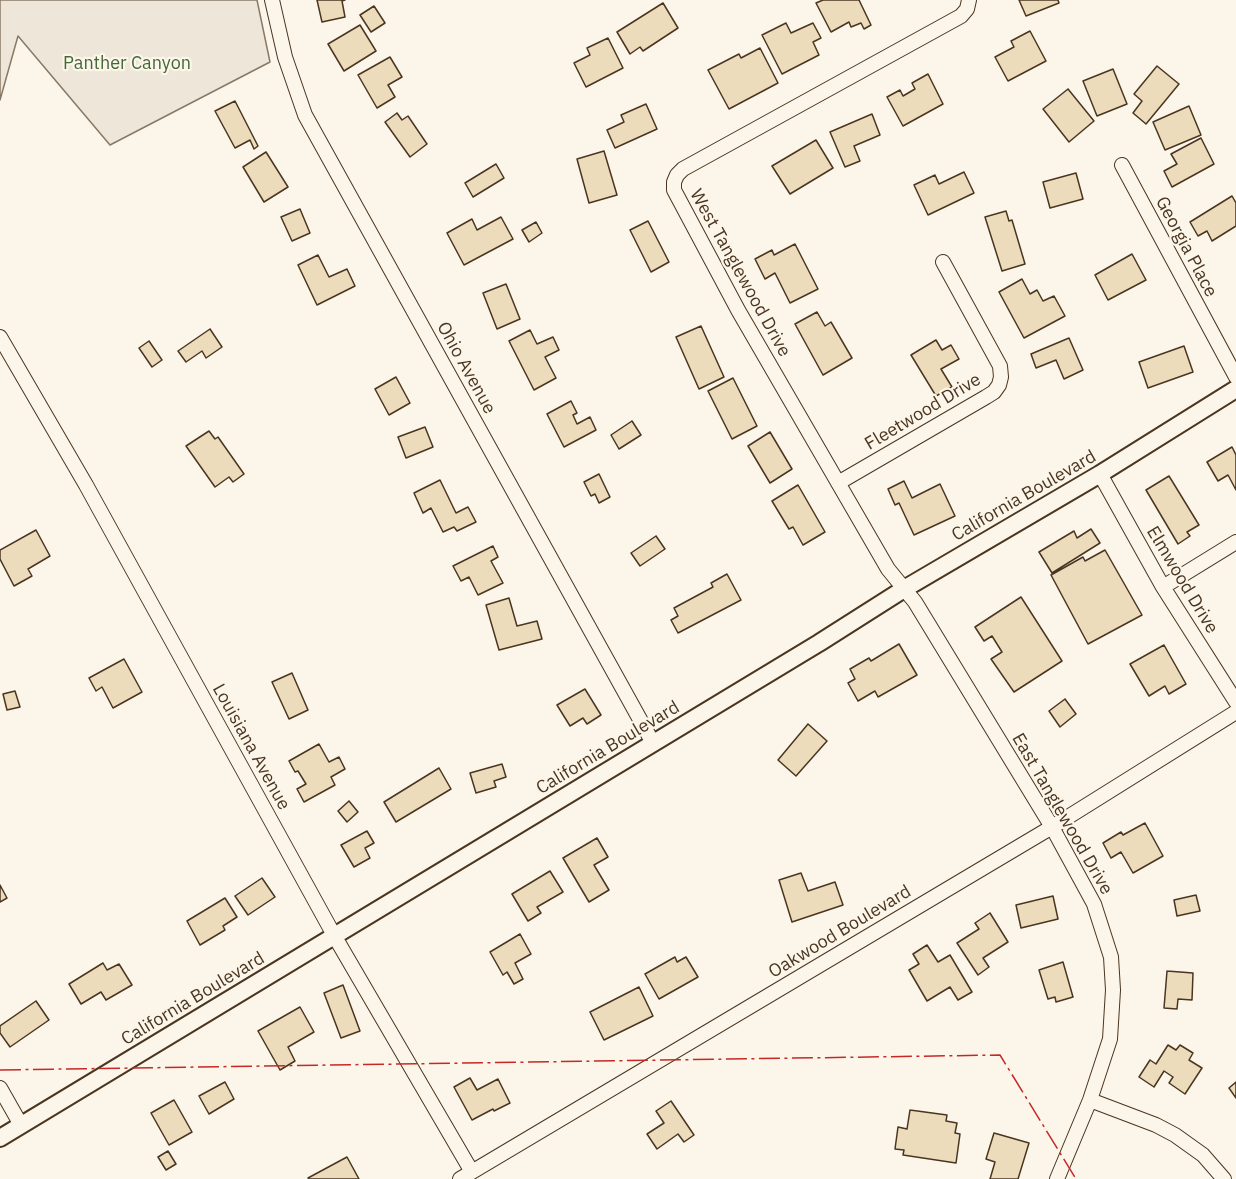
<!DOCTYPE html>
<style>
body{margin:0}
canvas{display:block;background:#fbf6e9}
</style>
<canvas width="1236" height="1179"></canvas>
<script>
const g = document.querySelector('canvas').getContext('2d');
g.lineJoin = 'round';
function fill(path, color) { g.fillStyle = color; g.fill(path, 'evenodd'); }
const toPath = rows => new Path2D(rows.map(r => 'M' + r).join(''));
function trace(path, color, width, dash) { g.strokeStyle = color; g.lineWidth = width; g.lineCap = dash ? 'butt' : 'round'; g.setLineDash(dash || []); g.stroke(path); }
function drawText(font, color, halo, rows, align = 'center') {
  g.font = font + ' "IBM Plex Sans",sans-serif'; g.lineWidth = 4.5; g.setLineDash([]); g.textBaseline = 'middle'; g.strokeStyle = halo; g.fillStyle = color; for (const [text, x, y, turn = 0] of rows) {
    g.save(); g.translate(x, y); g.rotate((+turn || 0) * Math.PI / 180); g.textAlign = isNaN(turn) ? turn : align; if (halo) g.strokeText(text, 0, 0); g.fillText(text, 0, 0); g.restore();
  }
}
const green = toPath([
 [0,0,257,0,270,62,110,145,18,36,0,100,0,0]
]);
const building = toPath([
 [317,0,345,0,342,1,345,17,322,22,317,0],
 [823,0,859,0,871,25,864,29,861,23,851,27,849,22,831,32,816,3,823,0],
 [1019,0,1058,0,1059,3,1026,16,1019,0],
 [663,3,678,28,643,51,640,47,630,54,617,32,663,3],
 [374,6,385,23,371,32,360,15,374,6],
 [786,23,791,33,813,23,821,38,813,42,819,55,782,74,762,35,786,23],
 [360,25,376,51,344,71,328,44,360,25],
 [1030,31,1046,61,1008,81,995,57,1014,47,1011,41,1030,31],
 [608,38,623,68,586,87,574,63,590,55,587,48,608,38],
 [760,48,778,83,729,109,708,70,739,54,741,58,760,48],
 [390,57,402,77,388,85,395,97,377,108,358,75,390,57],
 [1157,66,1179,84,1146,124,1133,113,1142,101,1134,94,1157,66],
 [1113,69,1127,104,1097,116,1083,81,1113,69],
 [928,74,943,104,903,126,887,97,900,90,903,96,915,89,912,83,928,74],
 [1068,89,1094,121,1069,142,1043,109,1068,89],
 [235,101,258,146,254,149,250,140,235,148,215,111,235,101],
 [646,104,657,129,615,148,607,130,624,122,621,115,646,104],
 [1189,106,1201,135,1165,150,1153,122,1189,106],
 [397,113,402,120,408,116,427,144,410,157,385,122,397,113],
 [872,114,880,135,854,146,860,161,845,167,830,132,872,114],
 [1201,138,1214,164,1172,187,1164,171,1177,164,1171,154,1201,138],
 [816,140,833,168,790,194,772,166,816,140],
 [604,151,617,195,589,203,577,159,604,151],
 [266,152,288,187,264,202,243,167,266,152],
 [496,164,504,178,473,197,465,183,496,164],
 [964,172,974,193,928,215,914,185,935,175,939,184,964,172],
 [1076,173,1083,199,1050,208,1043,182,1076,173],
 [1232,196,1236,203,1236,226,1212,241,1207,231,1198,236,1190,222,1232,196],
 [300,209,310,233,292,241,281,217,300,209],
 [1006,211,1009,221,1012,220,1025,264,1002,271,985,217,1006,211],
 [501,217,513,239,464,265,447,233,472,219,477,230,501,217],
 [648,221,669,262,651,272,630,230,648,221],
 [536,222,542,233,529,242,522,230,536,222],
 [795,244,818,289,790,303,775,273,765,279,755,259,772,250,774,255,795,244],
 [1132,254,1146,280,1108,300,1095,275,1132,254],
 [318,255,329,277,347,269,355,286,317,305,298,265,318,255],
 [1022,279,1030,294,1037,290,1043,301,1054,296,1065,316,1024,338,999,292,1022,279],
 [506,284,520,319,497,329,483,293,506,284],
 [817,312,825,326,831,322,852,358,823,375,795,324,817,312],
 [701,326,724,377,699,389,676,337,701,326],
 [210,329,222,347,206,358,202,351,186,362,178,351,210,329],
 [530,330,537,344,553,337,559,350,545,357,556,378,534,390,509,341,530,330],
 [1069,338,1083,370,1064,379,1056,360,1036,368,1031,354,1069,338],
 [936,340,942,350,951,345,959,359,941,369,952,387,936,396,911,355,936,340],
 [149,341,162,360,152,367,139,348,149,341],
 [1184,346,1193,372,1148,388,1139,362,1184,346],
 [396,377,410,403,389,415,375,389,396,377],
 [733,378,757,426,732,439,708,391,733,378],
 [571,401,577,413,573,415,577,424,590,417,596,430,564,447,547,414,571,401],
 [632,421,641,435,619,449,611,435,632,421],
 [425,427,433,447,406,458,398,437,425,427],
 [209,431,215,439,218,437,244,474,233,482,229,477,215,487,186,446,209,431],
 [770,432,792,469,770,483,748,446,770,432],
 [1232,447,1236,455,1236,490,1228,475,1218,481,1207,462,1232,447],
 [599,474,610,497,599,503,595,494,591,496,584,482,599,474],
 [1169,476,1199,525,1187,532,1190,536,1178,544,1146,490,1169,476],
 [440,480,456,513,468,507,476,522,457,531,454,527,443,532,431,508,423,513,414,493,440,480],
 [904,481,912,498,940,484,955,516,914,535,899,503,895,505,888,489,904,481],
 [798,485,825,532,803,545,793,527,789,529,772,501,798,485],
 [1091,529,1100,543,1052,573,1039,552,1074,531,1077,538,1091,529],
 [36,530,50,556,28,569,32,576,14,586,0,559,0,550,36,530],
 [656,536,665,549,640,566,631,553,656,536],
 [493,546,498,557,491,561,503,583,478,595,469,577,461,581,453,566,493,546],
 [1105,550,1142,615,1088,644,1051,575,1083,557,1085,561,1105,550],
 [727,574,741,600,678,633,671,620,678,616,674,608,713,587,711,583,727,574],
 [1021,597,1062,661,1014,692,991,659,1002,652,992,636,984,641,975,627,1021,597],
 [509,598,517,626,537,621,542,639,499,650,486,605,509,598],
 [899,644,917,675,878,697,875,691,858,701,848,683,855,679,850,669,869,658,871,661,899,644],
 [1164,645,1186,684,1169,694,1165,686,1149,696,1130,664,1164,645],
 [124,659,142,692,113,708,102,687,96,691,89,678,124,659],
 [292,673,308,710,289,719,272,682,292,673],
 [585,689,601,715,587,724,583,718,570,726,557,705,585,689],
 [15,691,20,707,7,710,3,694,15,691],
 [1065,699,1076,714,1060,727,1049,711,1065,699],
 [808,724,827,741,796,776,778,760,808,724],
 [319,744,329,762,339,757,345,769,331,777,335,785,304,802,297,789,306,784,298,771,295,772,289,761,319,744],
 [502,764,506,777,494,781,496,787,476,793,470,773,502,764],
 [439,768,451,789,396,822,384,802,439,768],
 [349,801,358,812,347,822,338,811,349,801],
 [1145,823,1163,856,1133,873,1121,852,1111,858,1103,843,1121,832,1123,835,1145,823],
 [367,831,374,843,365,848,370,858,354,867,341,845,367,831],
 [597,838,608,857,594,865,609,890,589,902,563,858,597,838],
 [550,871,563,892,537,907,541,913,528,921,512,894,550,871],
 [801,873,808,891,835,882,843,905,792,922,779,880,801,873],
 [262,878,275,897,248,915,235,896,262,878],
 [0,885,7,898,0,902,0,885],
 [1196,895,1200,911,1177,916,1174,900,1196,895],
 [1053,896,1058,919,1021,928,1016,905,1053,896],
 [225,898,237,917,223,926,225,930,200,945,187,921,225,898],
 [990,913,1008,942,983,958,989,967,978,975,957,943,979,929,975,923,990,913],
 [520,934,531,954,515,963,523,979,514,984,507,972,503,975,490,952,520,934],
 [927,945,938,962,950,955,972,992,958,1000,950,987,927,1001,909,970,919,964,913,954,927,945],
 [675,957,677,962,686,957,698,977,659,999,645,974,675,957],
 [1063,962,1073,997,1056,1002,1055,997,1048,999,1039,970,1063,962],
 [103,963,107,970,119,964,132,985,106,1000,101,992,81,1004,69,984,103,963],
 [1167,971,1193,973,1192,1000,1178,999,1177,1009,1164,1008,1167,971],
 [343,985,360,1031,341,1038,324,993,343,985],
 [639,987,653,1016,604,1040,590,1012,639,987],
 [36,1001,49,1020,10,1047,0,1033,0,1026,36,1001],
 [300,1007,314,1032,288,1047,295,1061,280,1070,258,1031,300,1007],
 [1168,1045,1176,1050,1180,1045,1193,1053,1189,1060,1202,1068,1185,1094,1169,1083,1173,1077,1164,1071,1154,1087,1139,1077,1150,1060,1156,1064,1168,1045],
 [470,1078,477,1090,498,1079,510,1103,494,1111,493,1109,472,1120,454,1087,470,1078],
 [225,1082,234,1099,209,1114,199,1096,225,1082],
 [1236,1082,1236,1098,1229,1088,1236,1082],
 [174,1100,192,1132,169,1145,151,1113,174,1100],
 [671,1101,694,1135,684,1142,678,1134,657,1149,647,1134,664,1123,656,1111,671,1101],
 [910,1110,947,1115,946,1121,957,1123,955,1133,960,1134,956,1163,903,1155,904,1150,895,1149,898,1127,907,1129,910,1110],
 [994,1133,1029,1143,1018,1179,990,1179,995,1162,986,1159,994,1133],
 [168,1151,176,1164,166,1170,158,1157,168,1151],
 [347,1157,359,1179,309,1179,308,1178,347,1157]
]);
const minor = toPath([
 [272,0,285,57,305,115,653,743],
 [969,0,967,9,961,16,683,169,677,175,674,182,674,190,738,310,888,569,915,602,1052,827,1094,904,1111,957,1113,990,1110,1039,1090,1100,1057,1179],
 [1122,165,1236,377],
 [0,337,86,485,335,937,472,1172],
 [1100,474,1163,587,1236,702],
 [838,483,986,397,994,392,999,385,1001,377,1000,366,943,262],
 [1163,587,1236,542],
 [0,1088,21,1125],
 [1090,1100,1156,1125,1175,1135,1203,1155,1224,1179],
 [460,1179,1052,827,1236,712]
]);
const tertiary = toPath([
 [0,1138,819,643,904,589,1100,474,1236,389]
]);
const power = toPath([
 [0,1070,1000,1055,1076,1179]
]);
const parkNames = [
 ["Panther Canyon",127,64]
];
const streetNames = [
 ["Georgia Place",1186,247,62],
 ["West Tanglewood Drive",740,273,61],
 ["Ohio Avenue",466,368,61],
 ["Fleetwood Drive",923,412,-31],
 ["California Boulevard",1024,496,-30],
 ["Elmwood Drive",1182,580,59],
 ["Louisiana Avenue",251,747,61],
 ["California Boulevard",608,748,-31],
 ["East Tanglewood Drive",1062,814,60],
 ["Oakwood Boulevard",840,932,-31],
 ["California Boulevard",193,999,-31]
];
fill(green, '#ede6d9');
trace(green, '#887966', 1.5);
fill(building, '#ecdcbc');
trace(building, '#4a3520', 1.5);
trace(minor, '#4a3520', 16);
trace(tertiary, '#4a3520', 20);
trace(minor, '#fbf6e9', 14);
trace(tertiary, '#fbf6e9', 16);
trace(power, '#c62828', 1.5, [21, 4.5, 3, 4.5]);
drawText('18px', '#436837', '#fbf6e9', parkNames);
drawText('18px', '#4a3520', '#fbf6e9', streetNames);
</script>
